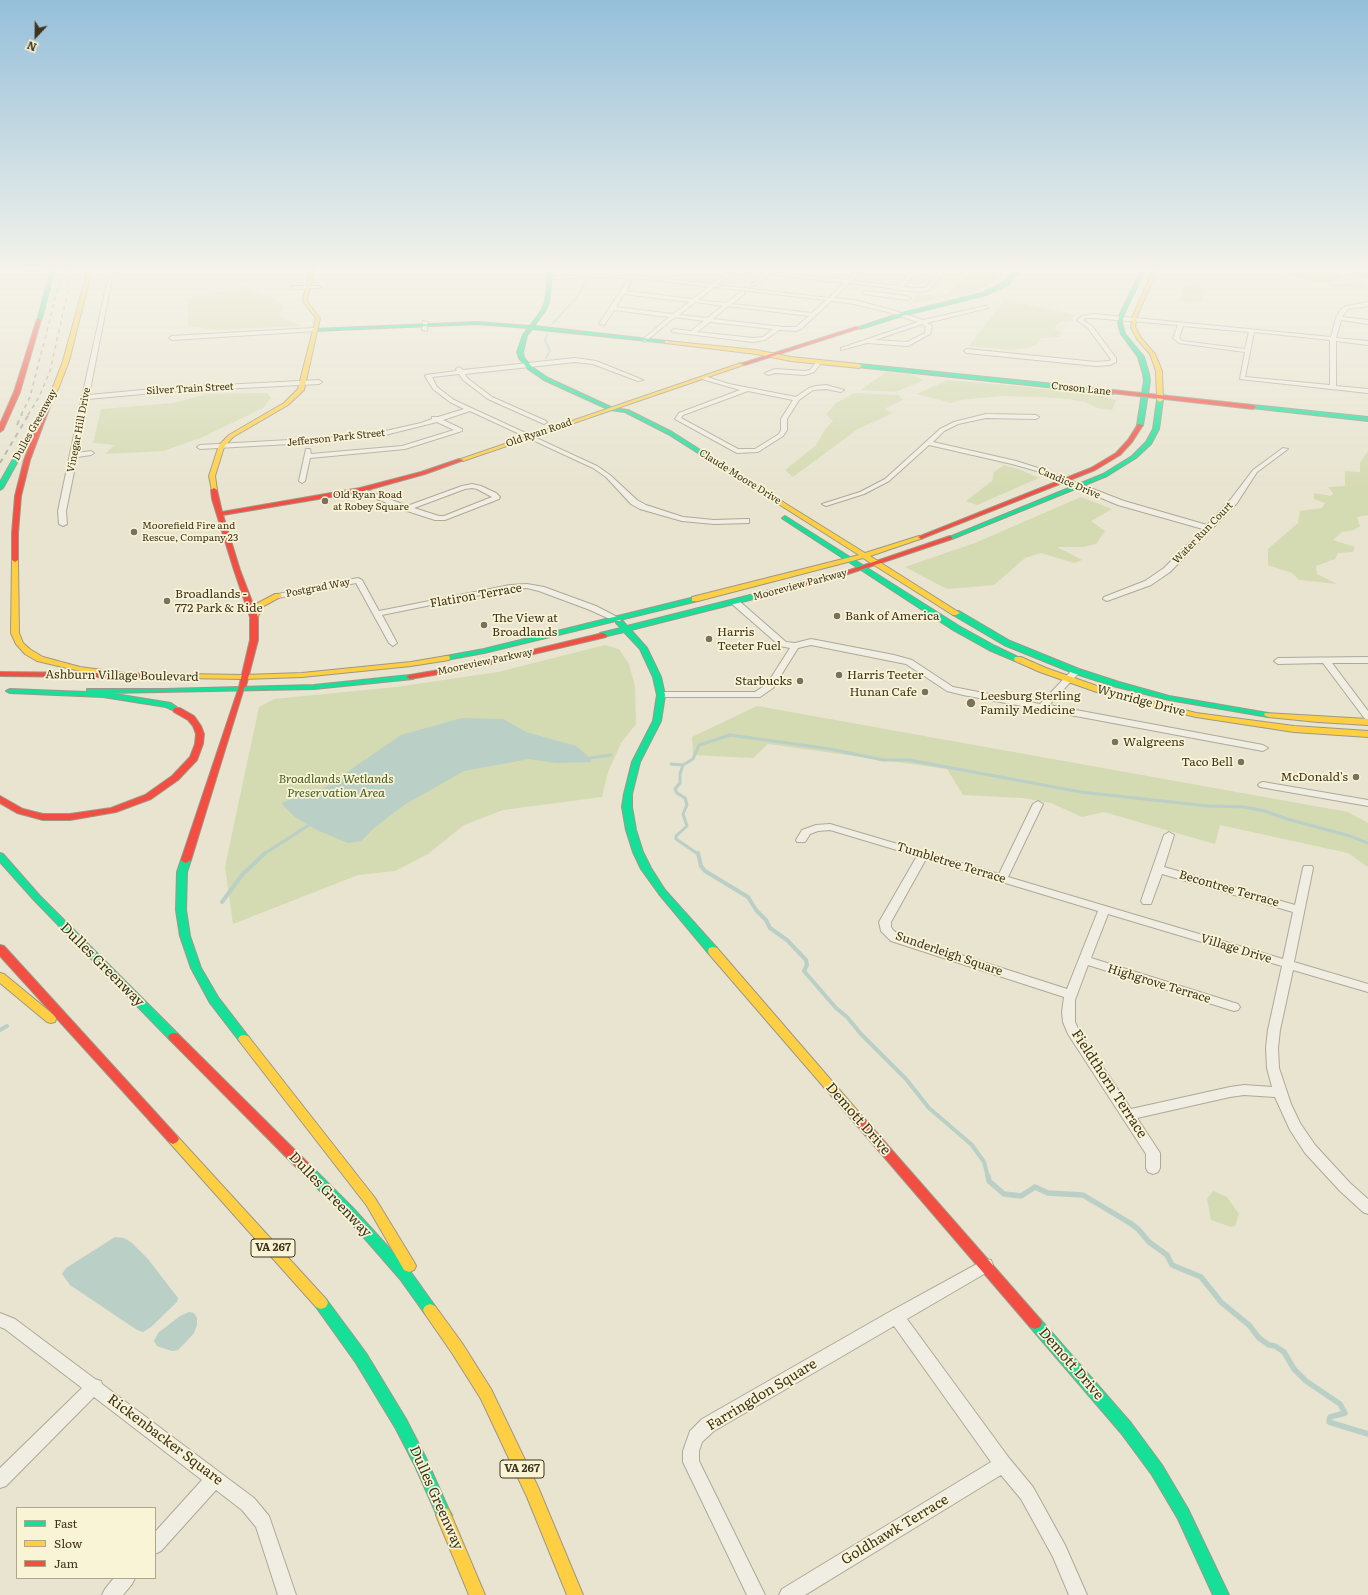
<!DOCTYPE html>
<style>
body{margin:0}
#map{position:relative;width:1368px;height:1595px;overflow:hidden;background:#e8e4d0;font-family:Literata,serif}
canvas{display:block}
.legend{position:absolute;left:16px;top:1507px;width:140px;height:72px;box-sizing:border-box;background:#f9f4d6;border:1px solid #afa78c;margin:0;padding:5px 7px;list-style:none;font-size:12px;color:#3f331e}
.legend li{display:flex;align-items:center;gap:8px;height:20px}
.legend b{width:20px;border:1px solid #afa78c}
.north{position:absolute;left:16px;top:16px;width:40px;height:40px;-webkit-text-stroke:3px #f9f4d6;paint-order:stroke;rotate:202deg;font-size:11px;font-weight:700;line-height:16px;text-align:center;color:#3f331e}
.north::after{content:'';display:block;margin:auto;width:14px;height:18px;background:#3f331e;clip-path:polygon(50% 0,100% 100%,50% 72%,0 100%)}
</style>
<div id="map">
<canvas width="1368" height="1595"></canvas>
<ul class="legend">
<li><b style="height:5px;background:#16e098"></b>Fast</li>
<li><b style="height:5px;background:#ffcf43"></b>Slow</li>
<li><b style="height:5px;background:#f24e42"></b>Jam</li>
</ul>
<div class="north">N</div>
</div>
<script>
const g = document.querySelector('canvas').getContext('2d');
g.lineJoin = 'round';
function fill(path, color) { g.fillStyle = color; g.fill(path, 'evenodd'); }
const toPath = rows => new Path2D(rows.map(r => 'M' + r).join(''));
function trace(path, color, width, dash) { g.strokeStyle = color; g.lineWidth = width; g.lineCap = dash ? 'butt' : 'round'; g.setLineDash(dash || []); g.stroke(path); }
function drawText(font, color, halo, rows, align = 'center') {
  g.font = font + ' Literata,serif'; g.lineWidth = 3.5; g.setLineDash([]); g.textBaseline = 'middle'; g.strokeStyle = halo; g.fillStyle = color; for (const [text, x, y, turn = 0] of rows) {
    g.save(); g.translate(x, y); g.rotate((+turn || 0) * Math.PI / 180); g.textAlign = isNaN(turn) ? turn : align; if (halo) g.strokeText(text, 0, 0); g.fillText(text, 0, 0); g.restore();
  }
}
const green = toPath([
 [976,268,1004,268,1007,270,993,283,974,292,907,305,915,299,914,294,946,295],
 [1345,268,1368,268,1368,280,1346,271],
 [1295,269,1331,273,1339,275,1341,278,1332,282,1320,283,1298,278,1279,270],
 [1346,283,1367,284,1368,289,1348,287,1337,288,1326,285],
 [1190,284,1198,285,1206,289,1202,302,1189,304,1179,300,1184,286],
 [243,287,270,296,284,307,279,316,302,326,216,330,188,326,188,298],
 [1004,299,1075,315,1071,321,1061,322,1054,328,1061,333,1059,337,1041,338,1036,345,1028,348,1012,350,969,346],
 [886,372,910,374,924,380,896,392,861,390],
 [947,380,1018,386,1103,396,1116,400,1112,410,1097,408,1085,402,1068,399,1042,397,1001,396,961,400,951,403,917,394],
 [267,393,271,398,263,408,203,437,163,451,105,454,114,445,93,443,101,409,173,403,206,394],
 [854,393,899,395,903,400,884,409,893,413,858,429,793,477,785,470,816,445,826,428,833,421,826,414,836,403],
 [1368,451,1368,515,1357,517,1360,526,1354,530,1342,532,1333,540,1355,547,1353,552,1338,553,1335,559,1316,566,1317,574,1337,584,1299,580,1292,573,1268,565,1268,549,1298,523,1300,511,1322,508,1325,503,1314,499,1314,493,1331,496,1333,493,1328,487,1345,486,1345,471,1360,472,1360,463],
 [1004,465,1021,470,1039,478,977,505,966,501,992,481,994,472],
 [1081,497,1112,509,1091,521,1105,531,1096,544,1083,547,1057,547,1082,560,1074,563,1041,553,1025,558,994,585,947,589,905,567,975,543],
 [605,645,619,649,629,664,635,686,636,724,621,743,608,772,602,797,503,810,464,825,428,854,395,871,358,875,233,924,225,867,259,707,274,699,396,687,498,672],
 [757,706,1348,812,1368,823,1368,867,1348,853,1220,825,1215,844,1104,812,1082,817,1051,803,1023,798,963,795,947,769,768,744,753,758,693,755,692,737],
 [1213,1191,1227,1197,1239,1214,1235,1226,1231,1227,1211,1220,1207,1199]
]);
const water = toPath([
 [462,718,503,719,526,732,576,746,590,758,591,762,556,763,529,759,464,771,404,805,374,828,361,841,348,843,317,830,295,817,281,803,324,788,401,735],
 [115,1237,124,1238,132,1243,148,1259,178,1298,177,1302,151,1327,143,1332,137,1330,70,1285,62,1274,66,1268],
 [189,1312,194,1313,197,1318,197,1325,194,1333,186,1342,178,1350,172,1351,157,1346,154,1341,158,1333,180,1316]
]);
const streamFar3 = toPath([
 [590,273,592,268],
 [553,323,578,296,586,279],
 [546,358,550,351,545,340,547,335]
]);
const streamFar2 = toPath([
 [590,758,611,755],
 [671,764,683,765,680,774,680,783,675,789,677,793,685,798,687,805,683,814,687,826,676,836,676,839,698,854],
 [683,765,693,759,699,745,730,735,830,749,883,760,909,760,1081,792,1208,806,1244,807,1265,811,1287,819,1350,836,1368,843],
 [264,854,309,825]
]);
const streamFar1 = toPath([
 [698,853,701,866,705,871,748,897,756,910,766,920,770,928,787,940,806,960,807,965,804,971,836,1008,847,1017,861,1034,906,1079,929,1108,972,1145,984,1162,988,1177],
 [222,902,242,875,265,853],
 [0,1030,7,1026]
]);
const stream = toPath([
 [988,1176,989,1181,1004,1194,1021,1196,1035,1187,1048,1193,1083,1195,1130,1223,1138,1229,1149,1242,1167,1255,1172,1265,1201,1277,1221,1302,1249,1325,1259,1338,1269,1345,1275,1346,1284,1352,1294,1369,1306,1381,1340,1404,1345,1413,1330,1417,1329,1422,1368,1434]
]);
const street = toPath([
 [117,268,121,268,111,283,89,395,164,388,319,380,322,382,319,384,164,392,88,399,77,453,91,451,94,453,91,455,77,457,66,511,67,524,63,526,59,524,58,511,82,397,107,283,117,268],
 [728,268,768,271,772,269,774,270,773,272,847,280,860,268,865,268,852,281,898,286,916,268,921,268,903,287,919,288,925,288,943,268,948,268,929,290,919,292,849,283,834,298,854,300,892,310,923,320,985,306,988,308,927,323,932,326,930,334,908,346,867,343,841,350,841,348,918,322,888,312,854,304,831,301,801,329,796,331,779,330,765,340,753,342,672,332,671,331,674,329,691,331,704,321,675,317,645,342,643,341,643,339,669,317,614,310,604,325,599,324,627,281,631,282,626,291,692,299,709,287,648,279,599,277,550,279,548,278,550,277,599,275,648,277,712,284,731,270,728,268],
 [736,270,765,274,752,284,752,285,754,286,770,274,844,283,829,298,717,285,736,270],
 [714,287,826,300,812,313,732,304,744,294,744,292,742,291,726,303,698,300,714,287],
 [624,294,689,302,673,314,616,307,624,294],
 [695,302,723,306,707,318,679,315,695,302],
 [728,306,809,316,796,327,783,327,713,319,728,306],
 [710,322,773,329,763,337,753,338,697,332,710,322],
 [922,324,926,327,925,333,907,342,875,340,922,324],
 [294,286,319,286,321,287,319,288,292,289,292,287,294,286],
 [865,291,908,296,911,298,908,300,863,294,863,292,865,291],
 [1368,302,1368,306,1348,309,1342,317,1368,320,1368,324,1341,320,1336,338,1368,341,1368,345,1336,341,1336,386,1368,389,1368,393,1240,379,1245,352,1179,343,1173,338,1178,325,1093,318,1085,318,1083,320,1092,326,1116,358,1116,362,1110,365,1096,366,967,353,964,351,967,349,1096,362,1109,361,1111,360,1110,358,1088,328,1077,320,1082,316,1093,314,1331,337,1336,318,1341,309,1346,306,1368,302],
 [1183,326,1249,332,1245,349,1183,341,1179,338,1183,326],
 [1254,332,1330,340,1330,385,1245,377,1254,332],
 [423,321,428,322,427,331,422,330,423,321],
 [314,328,316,329,316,331,172,340,169,338,172,336,314,328],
 [575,358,596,361,643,380,638,381,593,364,575,362,465,374,467,378,492,397,546,421,547,422,544,424,488,399,463,380,459,374,432,377,437,387,454,400,597,466,610,475,637,500,646,505,683,517,714,520,746,519,749,519,749,523,714,524,682,521,640,509,631,504,606,477,593,468,470,411,443,420,462,429,462,431,405,449,310,458,305,481,302,483,299,481,306,449,310,449,311,454,402,446,454,430,437,422,381,436,325,442,200,449,197,447,200,445,325,438,381,432,421,423,432,419,432,417,438,417,464,409,450,402,433,389,425,376,426,375,457,371,456,369,459,367,463,370,575,358],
 [817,361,822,362,814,372,805,375,775,373,768,375,765,373,775,369,805,371,810,370,817,361],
 [704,376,729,384,796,397,809,388,816,386,826,385,844,390,841,392,826,389,813,390,799,400,787,419,787,430,783,436,758,452,737,453,675,419,679,413,740,390,702,379,701,378,704,376],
 [748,391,793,400,781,419,781,430,779,434,755,449,738,449,681,418,683,415,748,391],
 [986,414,1036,415,1039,417,1036,419,986,418,958,424,944,431,933,442,1016,461,1041,469,1124,501,1207,525,1231,499,1253,470,1283,448,1288,449,1257,472,1237,503,1170,572,1151,585,1107,601,1103,599,1104,597,1145,581,1164,568,1203,529,1118,505,1037,471,1012,464,929,445,889,481,864,494,826,506,822,504,860,492,885,479,940,429,954,422,986,414],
 [472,484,481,486,496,493,500,497,499,499,445,520,435,520,404,510,372,497,359,490,364,489,407,506,462,486,472,484],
 [472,488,477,489,492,497,444,516,439,516,414,508,465,489,472,488],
 [358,578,362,580,379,611,510,585,527,584,544,587,596,606,621,619,620,621,614,621,590,610,539,591,527,588,510,589,382,615,397,643,393,646,389,643,356,583,278,598,274,596,278,594,358,578],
 [732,600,738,600,786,642,795,643,811,639,894,655,912,660,953,687,1040,704,1073,669,1076,668,1079,669,1080,671,1079,673,1049,705,1263,745,1268,748,1263,751,963,695,947,691,906,664,811,645,798,648,773,688,760,697,658,697,657,695,658,693,661,692,755,692,767,684,790,648,780,646,732,604,732,600],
 [1368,657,1368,663,1332,663,1368,711,1368,720,1365,719,1323,663,1278,664,1274,661,1278,658,1368,657],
 [1263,782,1368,800,1368,806,1260,787,1258,785,1260,783,1263,782],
 [1038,801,1043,804,1008,877,1283,959,1293,912,1162,874,1151,904,1143,904,1141,901,1164,835,1169,832,1174,835,1164,867,1295,905,1303,868,1304,866,1312,866,1313,868,1294,962,1368,984,1368,992,1293,970,1280,1030,1278,1048,1279,1068,1291,1104,1300,1123,1315,1145,1350,1183,1368,1199,1368,1214,1363,1212,1340,1191,1305,1153,1290,1130,1275,1097,1244,1095,1230,1097,1137,1118,1160,1153,1160,1168,1158,1172,1153,1174,1148,1172,1146,1168,1146,1154,1068,1034,1063,1022,1062,1012,1064,997,891,941,881,931,879,922,917,856,830,830,818,831,810,834,805,842,797,842,796,840,802,830,816,825,830,824,999,874,1033,804,1038,801],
 [926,859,1098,911,1067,989,899,935,893,930,891,927,891,922,926,859],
 [1108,914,1282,966,1268,1030,1266,1048,1267,1068,1272,1087,1244,1085,1230,1087,1131,1109,1080,1033,1075,1022,1075,1000,1088,965,1234,1011,1238,1010,1240,1007,1238,1004,1091,958,1108,914],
 [986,1259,991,1260,993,1265,991,1270,907,1319,1009,1458,1033,1487,1065,1545,1087,1595,1069,1595,1053,1557,1021,1499,1001,1475,805,1595,779,1595,782,1589,991,1462,894,1326,714,1431,702,1442,699,1451,699,1461,765,1595,747,1595,683,1462,683,1451,690,1431,702,1419,891,1311,986,1259],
 [0,1313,15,1319,95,1379,101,1381,102,1384,254,1498,269,1516,296,1595,278,1595,256,1527,242,1510,216,1490,161,1551,155,1554,155,1532,202,1480,94,1397,6,1486,0,1488,0,1468,82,1388,5,1329,0,1327,0,1313],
 [114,1578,135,1578,132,1584,123,1595,102,1595,105,1589,114,1578]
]);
const fast = toPath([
 [0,268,23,268,24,269,22,270,0,270,0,268],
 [51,268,55,268,42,318,40,319,38,318,51,268],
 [549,268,553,268,549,302,545,311,534,326,667,341,669,342,667,343,532,329,527,335,523,352,524,358,532,367,548,378,613,408,628,410,672,432,762,489,762,491,758,491,668,434,625,412,610,410,544,380,528,369,519,358,517,352,523,335,528,328,477,324,314,331,312,330,314,329,477,322,530,326,541,311,545,302,549,268],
 [1018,268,1022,268,1009,284,986,295,902,316,860,329,856,328,898,314,982,293,1005,282,1018,268],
 [1142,268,1146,268,1124,314,1122,323,1125,334,1144,357,1149,374,1150,381,1143,425,1140,427,1137,425,1144,381,1143,374,1138,357,1121,334,1118,323,1120,314,1142,268],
 [859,364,1113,390,1116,392,1113,394,857,367,856,366,859,364],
 [1160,398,1163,400,1159,429,1151,444,1136,458,1107,476,952,539,948,539,947,538,1103,474,1132,456,1146,442,1153,429,1157,400,1160,398],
 [1253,405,1368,417,1368,421,1251,408,1250,407,1253,405],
 [25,441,28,443,3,488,0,490,0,482,22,443,25,441],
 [785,516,959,626,995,646,1022,659,1021,661,1015,661,989,650,953,630,783,519,782,518,785,516],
 [802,582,806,584,805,586,631,630,647,648,661,677,665,695,661,721,640,762,632,794,632,807,636,830,643,852,651,868,665,890,717,948,718,951,717,954,713,955,709,954,659,894,641,869,633,852,626,830,622,807,624,794,632,762,653,721,657,695,653,677,640,649,624,632,603,637,599,635,600,633,621,628,616,623,617,621,623,621,627,626,802,582],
 [695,597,699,599,698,601,484,653,446,660,442,658,446,656,484,649,695,597],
 [953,611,959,611,1010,641,1079,669,1119,682,1169,696,1268,713,1272,715,1268,717,1169,700,1113,686,1073,673,1004,645,953,615,953,611],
 [410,675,414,677,413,679,314,689,109,693,171,703,181,710,177,712,166,707,103,697,10,693,6,691,10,689,87,692,87,689,165,689,314,685,410,675],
 [0,853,3,854,40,896,178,1034,180,1037,178,1040,174,1041,170,1040,34,900,0,862,0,853],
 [186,857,191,860,187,872,186,910,190,936,201,968,218,997,248,1036,250,1039,248,1042,244,1043,240,1042,210,1003,191,968,180,936,176,910,177,872,181,860,186,857],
 [308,1166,312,1167,353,1208,410,1271,435,1306,437,1310,435,1314,430,1316,425,1314,400,1279,345,1216,304,1175,302,1171,304,1167,308,1166],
 [321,1297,326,1299,366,1353,406,1419,425,1456,449,1510,452,1515,449,1520,444,1523,439,1520,415,1466,396,1429,356,1363,316,1307,314,1303,316,1299,321,1297],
 [1035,1317,1040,1319,1131,1423,1162,1465,1188,1509,1229,1595,1213,1595,1178,1519,1152,1475,1121,1433,1030,1327,1028,1323,1030,1319,1035,1317]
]);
const slow = toPath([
 [86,268,90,268,90,277,69,361,59,387,44,415,39,416,38,415,53,387,63,361,86,277,86,268],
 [311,268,315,268,307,299,308,303,320,318,304,390,288,405,233,437,224,447,215,476,217,490,212,491,209,476,219,445,229,435,284,403,298,389,316,318,304,303,303,299,311,268],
 [1154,268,1158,268,1137,316,1135,327,1141,338,1155,354,1162,371,1163,400,1160,402,1157,400,1156,371,1150,354,1137,339,1131,327,1133,316,1154,268],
 [667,341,756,350,791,357,859,364,862,366,859,368,791,361,756,354,665,343,665,341,667,341],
 [741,363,746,364,463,461,458,460,741,363],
 [758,489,762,489,865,553,919,536,923,536,923,538,870,556,960,613,956,615,953,615,863,558,698,601,692,601,692,597,859,555,758,491,758,489],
 [15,558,18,560,19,633,23,643,31,650,43,657,80,667,132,674,135,674,136,676,135,678,80,671,37,661,25,654,16,644,11,633,12,560,15,558],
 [275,594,281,594,282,596,262,607,257,619,251,619,250,617,256,604,275,594],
 [446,656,449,656,450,658,449,660,411,666,302,677,244,679,185,678,181,676,185,674,244,675,302,673,411,662,446,656],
 [1015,657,1021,657,1046,668,1114,692,1196,713,1294,726,1368,731,1368,737,1294,732,1196,717,1108,696,1040,672,1015,661,1014,659,1015,657],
 [1265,713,1368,719,1368,725,1318,722,1268,717,1264,715,1265,713],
 [713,947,717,948,862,1116,864,1119,862,1122,858,1124,854,1122,709,954,708,951,709,948,713,947],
 [0,973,4,974,55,1016,56,1019,55,1022,51,1023,47,1022,0,983,0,973],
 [244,1035,248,1036,375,1198,414,1262,416,1266,414,1270,409,1272,404,1270,367,1206,240,1042,238,1039,240,1036,244,1035],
 [173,1134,177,1136,326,1299,328,1303,326,1307,321,1309,316,1307,169,1142,167,1139,169,1136,173,1134],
 [430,1304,435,1306,462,1343,491,1389,538,1487,583,1595,567,1595,527,1497,481,1399,452,1353,425,1314,423,1310,425,1306,430,1304],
 [444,1507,449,1510,485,1595,469,1595,436,1515,439,1510,444,1507]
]);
const jam = toPath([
 [37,319,41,320,20,392,3,430,0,432,0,424,14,392,37,319],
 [856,327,860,328,745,365,740,364,856,327],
 [1113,390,1253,405,1256,407,1253,409,1111,393,1110,392,1113,390],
 [48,402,51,404,30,460,21,496,18,533,18,560,15,562,12,560,12,533,15,496,24,460,45,404,48,402],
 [1138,424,1143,425,1132,442,1120,455,1095,470,923,538,921,539,918,537,1091,468,1116,453,1128,440,1138,424],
 [459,459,464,460,425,474,360,492,223,515,240,570,258,617,258,640,246,686,244,688,191,860,186,863,183,862,181,860,239,687,250,640,250,617,234,570,212,499,211,490,214,488,217,490,222,512,360,488,421,472,459,459],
 [950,536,952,537,952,539,848,574,802,586,798,584,799,582,844,572,950,536],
 [603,633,607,635,606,637,474,668,410,679,406,677,410,675,474,664,603,633],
 [0,672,185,674,189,676,185,678,0,676,0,672],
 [174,708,180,708,194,716,201,726,204,734,203,744,197,760,178,780,151,799,116,812,70,820,43,820,17,813,0,803,0,796,23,809,43,814,70,814,111,808,145,795,172,776,190,757,195,744,196,734,193,726,188,720,174,712,173,710,174,708],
 [0,945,4,946,177,1136,179,1139,177,1142,173,1144,169,1142,0,956,0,945],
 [174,1033,178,1034,312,1167,314,1171,312,1175,308,1176,304,1175,170,1040,168,1037,170,1034,174,1033],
 [858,1114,862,1116,1040,1319,1042,1323,1040,1327,1035,1329,1030,1327,854,1122,852,1119,854,1116,858,1114]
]);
const railFar1 = toPath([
 [21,415,30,397,63,268],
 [28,415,39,397,50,371,73,268]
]);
const rail = toPath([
 [17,425,22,414],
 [0,463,29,414]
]);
const slowBridge = toPath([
 [22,269,80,268]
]);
const markers = [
 [325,501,4,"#7a715c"],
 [134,532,4,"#7a715c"],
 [167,601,4,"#7a715c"],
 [837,616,4,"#7a715c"],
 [484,625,4,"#7a715c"],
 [709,639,4,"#7a715c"],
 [839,675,4,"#7a715c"],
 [800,681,4,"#7a715c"],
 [925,692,4,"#7a715c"],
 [971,703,5,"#7a715c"],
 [1115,742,4,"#7a715c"],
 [1241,762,4,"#7a715c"],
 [1356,777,4,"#7a715c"]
];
const farStreetnames = [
 ["Silver Train Street",190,389,-3],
 ["Croson Lane",1081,389,6],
 ["Dulles Greenway",35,425,-61],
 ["Vinegar Hill Drive",79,430,-79],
 ["Old Ryan Road",539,433,-19],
 ["Jefferson Park Street",336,438,-6],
 ["Claude Moore Drive",740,477,32],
 ["Candice Drive",1069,483,23],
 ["Water Run Court",1203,533,-46],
 ["Mooreview Parkway",800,585,-15],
 ["Postgrad Way",318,588,-11],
 ["Mooreview Parkway",485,662,-12]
];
const farPoinames = [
 ["Old Ryan Road",333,495],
 ["at Robey Square",333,507],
 ["Moorefield Fire and",142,526],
 ["Rescue, Company 23",142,538]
];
const shields = [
 [273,1248,44],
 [522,1469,44]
];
const shieldNames = [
 ["VA 267",273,1248],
 ["VA 267",522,1469]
];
const poiNames = [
 ["Broadlands -",175,594],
 ["772 Park & Ride",175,608],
 ["Bank of America",845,616],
 ["The View at",492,618],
 ["Broadlands",492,632],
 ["Harris",717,632],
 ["Teeter Fuel",717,646],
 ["Harris Teeter",847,675],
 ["Starbucks",792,681,"right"],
 ["Hunan Cafe",917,692,"right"],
 ["Leesburg Sterling",980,696],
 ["Family Medicine",980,710],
 ["Walgreens",1123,742],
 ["Taco Bell",1233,762,"right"],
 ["McDonald's",1348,777,"right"]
];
const streetNames = [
 ["Flatiron Terrace",476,596,-10],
 ["Ashburn Village Boulevard",122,676,1],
 ["Wynridge Drive",1141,701,15],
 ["Tumbletree Terrace",951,863,17],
 ["Becontree Terrace",1229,889,16],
 ["Village Drive",1236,949,17],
 ["Sunderleigh Square",949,954,19],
 ["Highgrove Terrace",1159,984,17]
];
const parkNames = [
 ["Broadlands Wetlands",336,779],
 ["Preservation Area",336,793]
];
const nearStreetnames = [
 ["Dulles Greenway",102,965,45],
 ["Fieldthorn Terrace",1109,1084,57],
 ["Demott Drive",858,1119,49],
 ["Dulles Greenway",330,1195,46],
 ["Demott Drive",1071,1364,49],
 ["Farringdon Square",762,1395,-31],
 ["Rickenbacker Square",165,1440,37],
 ["Dulles Greenway",436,1498,66],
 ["Goldhawk Terrace",895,1530,-31]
];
fill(green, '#d4dab1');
fill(water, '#bacfc6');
trace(streamFar3, '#bacfc6', 2);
trace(streamFar2, '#bacfc6', 3);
trace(streamFar1, '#bacfc6', 4);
trace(stream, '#bacfc6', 5.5);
trace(street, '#aea998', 2);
trace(fast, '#9d9888', 2);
trace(slow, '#9d9888', 2);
trace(jam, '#9d9888', 2);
fill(street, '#f0ede2');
fill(fast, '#16e098');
fill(slow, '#ffcf43');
fill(jam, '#f24e42');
trace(railFar1, '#afada2', 1.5, [4, 4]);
trace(rail, '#afada2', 2, [5, 5]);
trace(slowBridge, '#9d9888', 6, []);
trace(slowBridge, '#ffcf43', 5);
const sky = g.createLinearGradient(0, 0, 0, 491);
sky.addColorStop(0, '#95bfda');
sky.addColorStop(0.55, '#f5f3ea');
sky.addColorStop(1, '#f5f3ea00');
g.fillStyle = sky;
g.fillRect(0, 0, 1368, 491);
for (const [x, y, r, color] of markers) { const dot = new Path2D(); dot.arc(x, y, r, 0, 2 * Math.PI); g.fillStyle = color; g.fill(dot); trace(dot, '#f9f4d6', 1.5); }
drawText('10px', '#3f331e', '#f9f4d6', farStreetnames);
drawText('10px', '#3f331e', '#f9f4d6', farPoinames, 'left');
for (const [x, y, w] of shields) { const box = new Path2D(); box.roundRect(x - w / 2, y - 9, w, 18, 3); g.fillStyle = '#f9f4d6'; g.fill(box); trace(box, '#3f331e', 1); }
drawText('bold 11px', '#3f331e', null, shieldNames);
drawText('12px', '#3f331e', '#f9f4d6', poiNames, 'left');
drawText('12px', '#3f331e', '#f9f4d6', streetNames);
drawText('italic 12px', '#465d23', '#f9f4d6', parkNames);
drawText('14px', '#3f331e', '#f9f4d6', nearStreetnames);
</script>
